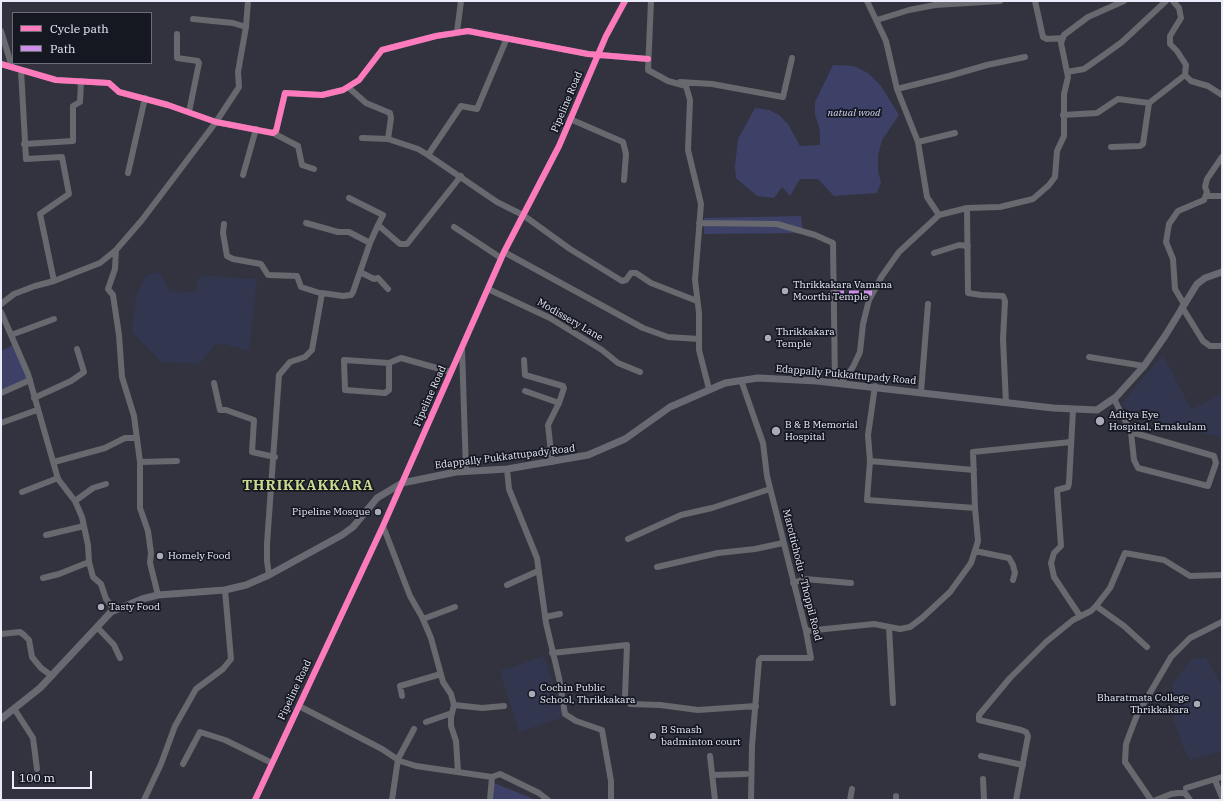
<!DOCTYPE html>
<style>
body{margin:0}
#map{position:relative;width:1223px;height:801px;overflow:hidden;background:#32333e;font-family:"IBM Plex Serif",serif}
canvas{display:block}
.frame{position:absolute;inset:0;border:2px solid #e9ebfa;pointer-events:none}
.legend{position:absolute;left:12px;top:12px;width:140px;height:52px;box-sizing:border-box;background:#161821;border:1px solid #6a6c78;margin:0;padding:5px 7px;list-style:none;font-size:12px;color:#e9ebfa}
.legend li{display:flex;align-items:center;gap:8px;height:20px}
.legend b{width:20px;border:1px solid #6a6c78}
.scale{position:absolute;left:12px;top:771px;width:80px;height:18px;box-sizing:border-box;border:2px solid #e9ebfa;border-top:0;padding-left:5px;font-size:12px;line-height:14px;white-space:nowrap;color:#e9ebfa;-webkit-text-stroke:3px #161821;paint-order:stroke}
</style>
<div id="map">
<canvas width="1223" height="801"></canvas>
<div class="frame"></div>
<ul class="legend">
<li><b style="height:5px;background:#fd7abc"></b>Cycle path</li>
<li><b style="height:5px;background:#ce8fe9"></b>Path</li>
</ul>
<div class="scale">100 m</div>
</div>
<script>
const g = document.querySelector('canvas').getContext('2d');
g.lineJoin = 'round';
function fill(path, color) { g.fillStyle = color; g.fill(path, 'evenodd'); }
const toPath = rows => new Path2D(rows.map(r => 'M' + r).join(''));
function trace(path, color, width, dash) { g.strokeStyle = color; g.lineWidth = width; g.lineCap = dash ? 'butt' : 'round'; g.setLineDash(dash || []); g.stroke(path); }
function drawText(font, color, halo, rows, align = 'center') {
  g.font = font + ' "IBM Plex Serif",serif'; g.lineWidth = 3.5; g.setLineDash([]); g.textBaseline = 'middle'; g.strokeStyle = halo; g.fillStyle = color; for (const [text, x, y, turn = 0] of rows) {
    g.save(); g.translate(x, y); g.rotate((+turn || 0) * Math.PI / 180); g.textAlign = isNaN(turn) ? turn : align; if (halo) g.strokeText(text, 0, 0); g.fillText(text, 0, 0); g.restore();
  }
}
const built = toPath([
 [160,272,170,291,195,292,200,275,257,279,249,351,225,344,215,345,199,364,161,362,132,332,136,296,146,275],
 [1163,354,1191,409,1222,394,1222,438,1131,414,1121,404],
 [544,656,564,717,519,732,500,671],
 [1206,657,1222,686,1222,751,1190,760,1183,747,1174,722,1172,685,1191,659]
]);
const green = toPath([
 [833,65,854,66,868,73,881,86,899,115,882,140,878,155,878,171,881,182,877,193,834,196,818,179,800,179,790,196,782,187,774,198,757,196,736,178,735,166,738,139,755,108,769,110,779,115,788,124,800,146,820,145,820,131,815,114,815,102],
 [801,216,803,233,704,234,704,218],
 [13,345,28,379,1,391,1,351],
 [494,783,536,800,493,800]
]);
const minor = toPath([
 [651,1,648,70,668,81,686,86,690,100,688,150,701,204,695,280,699,313,699,350,709,389],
 [867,1,886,41,897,89,918,142,927,197,939,215],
 [1035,1,1043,37,1047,39,1063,38],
 [1173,1,1179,8,1181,18,1170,36,1170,44,1177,51,1186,65,1185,75,1191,81,1208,86,1222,95],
 [193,19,233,23,246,27],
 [877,20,909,10,935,5,1000,1],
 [1,31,12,67],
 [457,32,461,1],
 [177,34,177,58,198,61,199,63,189,112],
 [1,64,56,80,109,83,119,92,168,105,216,122,273,133,276,131,285,93,322,95,343,90,359,80,382,50,436,36,468,31,588,54,648,59],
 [21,70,26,159,62,157,69,194,40,214,54,281],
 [1067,72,1084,69,1104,55,1122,42,1166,1],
 [680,82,712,84,783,97,792,58],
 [348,87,366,103,390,113,391,118,388,139],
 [897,89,949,76,987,65,1025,57],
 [1063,115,1097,113,1118,99,1149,103],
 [570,119,623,142,626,154,624,180],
 [273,133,298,146,302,165,314,169],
 [362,138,388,139,418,149,428,155,497,202,523,215,570,249,622,281,626,280,631,273,636,273,651,283,697,301],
 [918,142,955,133],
 [24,144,73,141,73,106,80,102,81,81],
 [1111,147,1140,146,1143,144,1149,103,1185,75],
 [428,155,461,106,477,109,507,38],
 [128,173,145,98],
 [243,175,256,129],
 [1206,196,1222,196],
 [349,198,383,215,378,225],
 [967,208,968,293,981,295,1003,296,1005,301,1003,339,1006,403],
 [306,223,338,232,349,232,370,243,378,225,400,244,407,244,461,176],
 [699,223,777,224,815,235,833,243,835,383],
 [224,224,223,233,227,256,233,259,261,264,268,275,297,276,301,287,323,294],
 [454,227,501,258],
 [504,252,643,328,668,337,699,339],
 [934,253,959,245,968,246],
 [360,272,374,279,378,278,388,289],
 [488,289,550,318,602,350,618,363,640,372],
 [1,304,14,294,35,286,54,281,100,263,116,250],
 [1184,304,1175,289,1173,259,1166,242,1169,224,1178,211,1204,200,1207,192,1205,187,1207,179,1222,157],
 [1182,307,1203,341,1210,346,1222,346],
 [1,312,28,374,58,479,75,501,82,517,88,545,89,562,93,577,101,584,106,599,115,610],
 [11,335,54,319],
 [462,349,466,471],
 [1089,357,1144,366],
 [524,360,525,375,563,386,564,388,559,403],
 [389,363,389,390,385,393,345,390,344,360,389,363,401,358,451,372],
 [741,380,763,443,767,476,806,631,811,658,761,658,759,660,752,746,751,800],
 [214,383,220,410,226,410,254,420,252,452,275,457],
 [841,383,853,367,860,352,863,324,869,300,882,276,899,252,939,215,967,208,1000,207,1033,199,1049,185,1055,177,1057,151,1064,136,1064,94,1068,77,1061,43,1064,35,1088,17,1124,1],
 [875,386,868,435,870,461,974,470],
 [525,391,559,403,548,425,552,462],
 [921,392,928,304],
 [1,393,30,380],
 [34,398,71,381,84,372,77,349],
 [1114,399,1131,432,1134,460,1138,468,1208,486,1216,463,1214,456,1131,432],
 [1073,410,1069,483,1068,487,1057,490,1061,546,1054,553,1051,563,1054,577,1080,616],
 [1,423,37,410],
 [870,461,867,500,975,508,973,452,1071,442],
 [54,462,105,448,125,438,137,438],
 [140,462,177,461],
 [507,469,509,489,537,558,546,623,559,678,565,714,576,721,602,730,611,781,611,800],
 [22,492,58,478],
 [75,501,93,488,106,484],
 [383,526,410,596,422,617,431,638,443,682,451,694,454,705,451,717,451,726,456,741,458,772],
 [46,535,84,526],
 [628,539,681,515,712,508,770,489],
 [975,551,1009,558,1013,565,1015,573,1013,580],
 [657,567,718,553,755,549,783,543],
 [269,575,267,561,267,544,279,375,290,362,305,357,312,350,322,293,343,296,351,295,353,292,370,243],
 [43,578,59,574,89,562],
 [793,583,805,579,851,583],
 [507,585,538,571],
 [158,595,150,563,151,553,148,531,140,508,140,462,134,416,122,377,119,335,113,295,108,289,115,269,116,250,142,220,216,122,239,87,238,72,246,27,248,1],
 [1096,606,1124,626,1147,647],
 [545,617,560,614],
 [423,619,455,607],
 [97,627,114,645,120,658],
 [889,627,893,703],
 [806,631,874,624,900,629,910,627,922,618,950,592,971,563,978,541,975,508],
 [1,634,20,632,24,635,29,640,32,657,41,668,52,676],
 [552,653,627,645,625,696,627,701,630,704,660,705,698,710,756,706],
 [402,696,400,686,441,674],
 [454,705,482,708,504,706],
 [299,706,382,749,400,761,416,766,492,777,500,774,539,793,548,800],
 [15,710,33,738,37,769],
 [426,722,452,713],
 [710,756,715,800],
 [981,756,1023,765],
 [183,764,200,732,225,740,272,763],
 [712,775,746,774],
 [983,779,984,800],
 [1215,780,1222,797],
 [1186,788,1222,777],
 [144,800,161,764,175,726,196,689,223,669,231,659,225,590],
 [255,800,383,526,504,252,559,146,606,36,625,1],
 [392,800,398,759,414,729],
 [490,800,492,777],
 [850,800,852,789],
 [896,800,896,796],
 [1016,800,1028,736,1026,732,1021,730,979,720,979,715,1010,678,1046,642,1073,620,1091,611,1096,606,1110,588,1125,553,1164,560,1190,576,1222,575],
 [1151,800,1125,762,1126,744,1130,733,1137,715,1171,657,1190,638,1222,622],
 [1156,800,1171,794,1178,793,1185,793,1190,800]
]);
const major = toPath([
 [1,719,40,688,111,612,142,599,158,595,225,590,246,585,269,575,342,535,353,527,377,498,402,483,456,472,507,469,588,455,625,439,670,407,725,383,758,378,817,381,1053,408,1097,410,1116,397,1144,366,1165,336,1197,284,1205,278,1222,272]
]);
const quiet = toPath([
 [834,293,872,293]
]);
const cycleway = toPath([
 [1,64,56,80,109,83,119,92,168,105,216,122,273,133,276,131,285,93,322,95,343,90,359,80,382,50,436,36,468,31,588,54,648,59],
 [255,800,383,526,504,252,559,146,606,36,625,1]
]);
const markers = [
 [785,291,4,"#a9abb8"],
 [768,338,4,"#a9abb8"],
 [1100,421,5,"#a9abb8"],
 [776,431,5,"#a9abb8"],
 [378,512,4,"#a9abb8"],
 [160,556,4,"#a9abb8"],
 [101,607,4,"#a9abb8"],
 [532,694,4,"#a9abb8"],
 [1197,704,4,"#a9abb8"],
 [653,736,4,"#a9abb8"]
];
const streetNames = [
 ["Pipeline Road",567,102,-67],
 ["Modissery Lane",570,320,30],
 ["Edappally Pukkattupady Road",846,375,5],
 ["Pipeline Road",430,396,-66],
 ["Edappally Pukkattupady Road",505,457,-7],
 ["Marottichodu - Thoppil Road",802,575,76],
 ["Pipeline Road",295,690,-65]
];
const parkNames = [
 ["natual wood",854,113]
];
const poiNames = [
 ["Thrikkakara Vamana",793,285],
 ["Moorthi Temple",793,297],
 ["Thrikkakara",776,332],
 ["Temple",776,344],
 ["Aditya Eye",1109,415],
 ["Hospital, Ernakulam",1109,427],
 ["B & B Memorial",785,425],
 ["Hospital",785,437],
 ["Pipeline Mosque",370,512,"right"],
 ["Homely Food",168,556],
 ["Tasty Food",109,607],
 ["Cochin Public",540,688],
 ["School, Thrikkakara",540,700],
 ["Bharatmata College",1189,698,"right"],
 ["Thrikkakara",1189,710,"right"],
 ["B Smash",661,730],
 ["badminton court",661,742]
];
const districtNames = [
 ["THRIKKAKKARA",308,486]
];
fill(built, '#32364e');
fill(green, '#3d4168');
trace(minor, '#68696e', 6);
trace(major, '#696a71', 7);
trace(quiet, '#ce8fe9', 5, [10, 5]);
trace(cycleway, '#fd7abc', 6);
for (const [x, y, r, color] of markers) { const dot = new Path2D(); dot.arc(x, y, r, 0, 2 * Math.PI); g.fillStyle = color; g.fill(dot); trace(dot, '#161821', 1.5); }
drawText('10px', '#e9ebfa', '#161821', streetNames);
drawText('italic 10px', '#d1d6f7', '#161821', parkNames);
drawText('10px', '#e9ebfa', '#161821', poiNames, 'left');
g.letterSpacing = '1px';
drawText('bold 14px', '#c9d98d', '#161821', districtNames);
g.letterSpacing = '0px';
</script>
